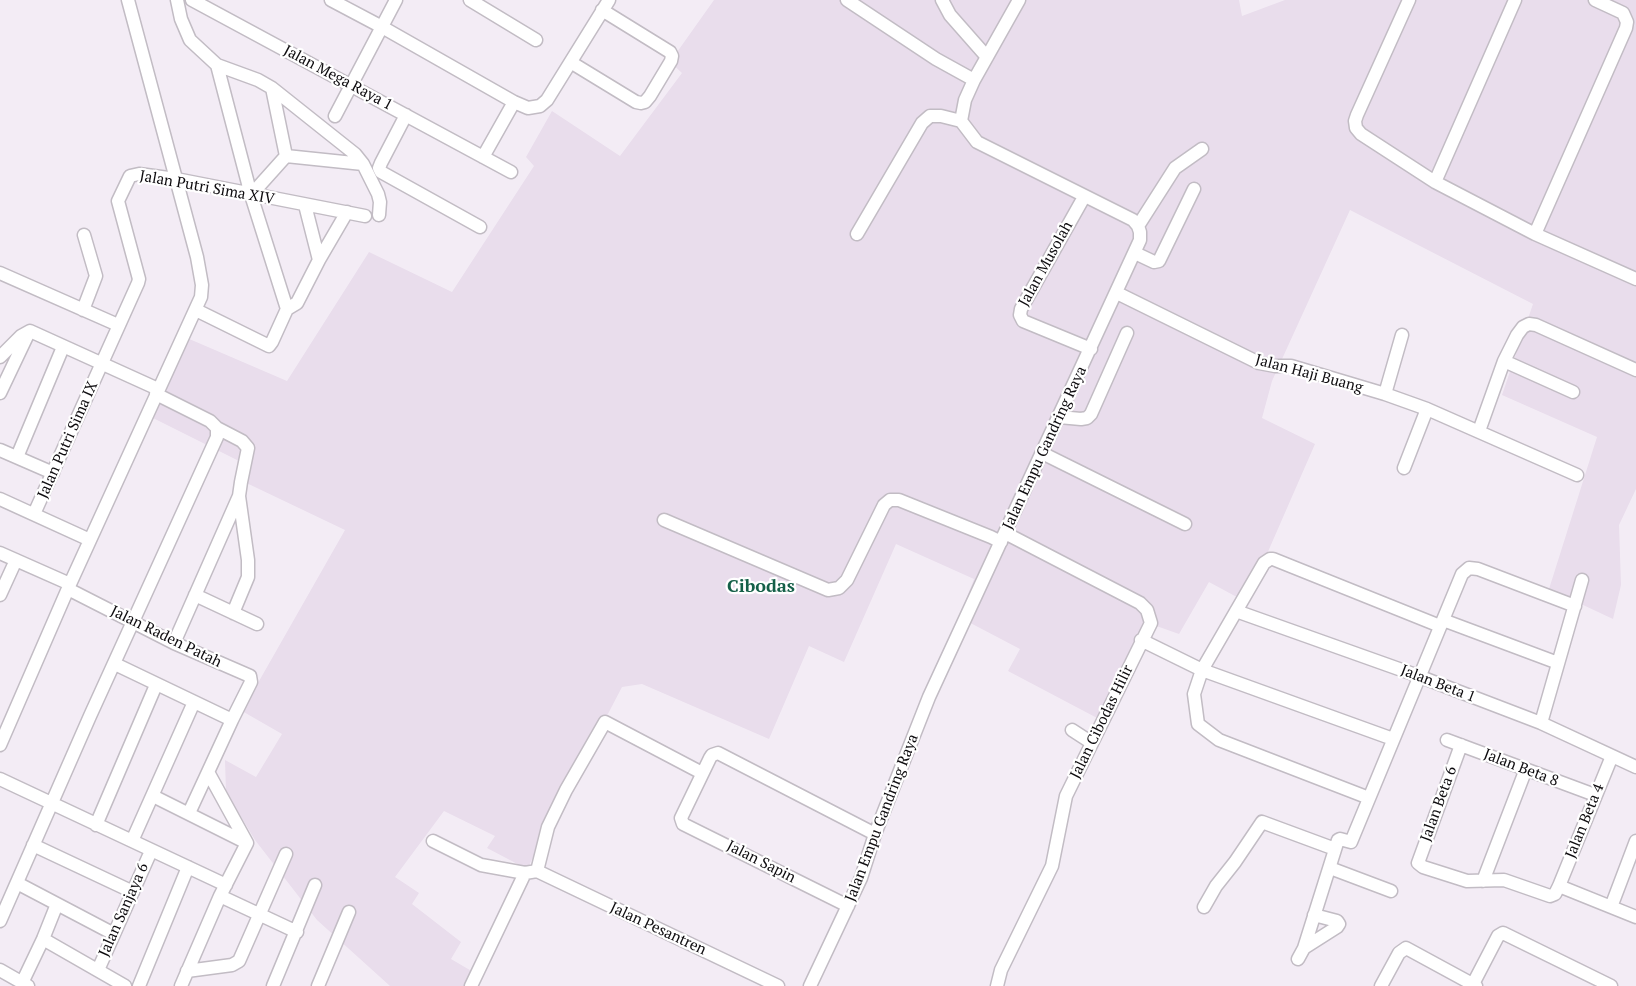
<!DOCTYPE html>
<style>
body{margin:0}
canvas{display:block;background:#f3ecf5}
</style>
<canvas width="1636" height="986"></canvas>
<script>
const g = document.querySelector('canvas').getContext('2d');
g.lineJoin = 'round';
function fill(path, color) { g.fillStyle = color; g.fill(path, 'evenodd'); }
const toPath = rows => new Path2D(rows.map(r => 'M' + r).join(''));
function trace(path, color, width, dash) { g.strokeStyle = color; g.lineWidth = width; g.lineCap = dash ? 'butt' : 'round'; g.setLineDash(dash || []); g.stroke(path); }
function drawText(font, color, halo, rows, align = 'center') {
  g.font = font + ' "PT Serif",serif'; g.lineWidth = 4.5; g.setLineDash([]); g.textBaseline = 'middle'; g.strokeStyle = halo; g.fillStyle = color; for (const [text, x, y, turn = 0] of rows) {
    g.save(); g.translate(x, y); g.rotate((+turn || 0) * Math.PI / 180); g.textAlign = isNaN(turn) ? turn : align; if (halo) g.strokeText(text, 0, 0); g.fillText(text, 0, 0); g.restore();
  }
}
const built = toPath([
 [714,0,1239,0,1242,16,1285,0,1636,0,1636,489,1619,525,1621,585,1613,619,1549,589,1597,437,1502,395,1533,304,1350,210,1272,381,1262,418,1315,444,1246,602,1209,582,1179,634,1148,623,1117,677,1099,719,1008,671,1020,649,959,617,974,579,896,544,844,662,809,646,769,739,642,684,622,687,527,869,487,848,495,836,444,811,395,877,419,893,412,904,461,942,451,959,480,976,473,986,390,986,317,920,255,840,226,792,225,760,256,777,282,734,242,711,345,530,236,478,241,462,151,417,187,338,287,381,369,252,452,292,534,166,526,157,552,111,620,156,682,73,670,62]
]);
const minor = toPath([
 [177,0,181,19,190,40,217,65,258,80,272,88,355,154,363,164,378,194,380,202,379,215],
 [192,0,511,172],
 [331,0,382,27,514,102,528,108,540,106,547,100,609,0],
 [470,0,536,40],
 [847,0,936,59,974,80],
 [942,0,950,15,987,57],
 [1409,0,1357,115,1355,121,1356,128,1361,134,1435,182,1535,234,1636,279],
 [572,63,636,102,641,103,645,102,650,96,671,61,672,56,670,52,602,10],
 [272,88,286,156,363,164],
 [406,115,381,163,379,168,381,172,480,227],
 [335,116,396,0],
 [483,157,514,102],
 [1435,182,1515,0],
 [251,195,286,156],
 [1084,197,1021,309,1020,315,1023,321,1091,349],
 [305,205,319,260],
 [1138,226,1175,168,1202,149],
 [857,234,922,123,930,116,941,116,961,121],
 [1535,234,1626,28,1627,22,1623,13,1595,0],
 [1135,253,1154,262,1159,261,1194,189],
 [0,273,118,325],
 [1117,293,1259,363,1275,366,1291,366,1385,394,1427,409,1577,475],
 [287,309,297,303,319,260,347,212],
 [83,310,96,276,84,235],
 [196,310,269,346,272,342,287,309,251,195,217,65],
 [0,357,21,336,30,331,158,389],
 [1504,361,1573,392],
 [0,393,29,332],
 [1385,394,1402,335],
 [1059,417,1081,419,1087,418,1091,414,1127,333],
 [217,428,242,441,248,448,241,482,239,496,248,560,248,577,233,613],
 [1479,431,1504,361,1517,335,1523,327,1529,324,1536,325,1636,370],
 [0,450,53,473],
 [1042,453,1185,524],
 [17,457,63,347],
 [1404,468,1427,409],
 [0,499,90,540],
 [34,514,138,283,139,279,118,201,130,176,139,174,176,179,365,216],
 [664,520,828,590,839,588,847,580,884,505,890,500,899,500,991,537,1001,542],
 [0,553,70,584],
 [68,589,174,643,250,676,251,682,232,720,208,772,247,843],
 [0,595,16,560],
 [195,595,257,624],
 [1236,611,1413,674,1541,723,1636,767],
 [1443,620,1558,663],
 [1141,640,1202,670,1393,739],
 [174,643,239,496],
 [115,664,232,720],
 [1541,723,1582,580],
 [1072,730,1092,743],
 [1447,740,1595,795],
 [0,745,70,584,201,297,202,285,197,257,128,0],
 [1461,745,1418,863,1423,867,1467,881,1504,880,1550,896,1555,894,1559,886,1612,756],
 [0,779,226,885],
 [153,796,247,843],
 [1369,798,1219,740,1198,724,1194,694,1202,670,1264,563,1270,559,1273,559,1440,626],
 [189,813,208,772],
 [96,825,156,685],
 [132,841,194,702],
 [433,841,481,865,525,873],
 [33,845,133,892],
 [1330,868,1391,891],
 [537,871,548,827,566,790,605,722,702,773],
 [537,871,778,986],
 [1483,881,1526,769],
 [17,883,114,934],
 [1559,886,1636,917],
 [220,896,297,932],
 [848,906,683,824,681,818,710,758,712,755,718,753,875,834],
 [1204,907,1216,886,1235,862,1262,822,1335,849],
 [1611,907,1636,841],
 [0,921,90,716,217,437,217,428,210,421,156,394],
 [43,939,125,986],
 [1304,948,1337,927,1339,924,1337,921,1314,915],
 [1298,959,1304,948,1338,840,1340,839,1351,842,1462,574,1469,568,1478,569,1575,606],
 [0,970,28,986],
 [98,970,151,851],
 [187,971,232,965,239,961,286,854],
 [22,983,43,939,57,904],
 [1473,984,1498,936,1503,933,1611,986],
 [139,986,188,867],
 [181,986,220,896,247,843],
 [273,986,315,885],
 [318,986,349,912],
 [471,986,525,873,537,871],
 [810,986,861,878,875,834,929,697,1140,240,1140,232,1138,226,1133,220,977,142,961,121,965,100,974,80,1019,0],
 [997,986,1001,970,1052,866,1066,796,1151,623,1147,610,1140,603,1005,533],
 [1381,986,1399,953,1406,948,1476,986]
]);
const streetNames = [
 ["Jalan Mega Raya 1",338,78,28],
 ["Jalan Putri Sima XIV",207,188,10],
 ["Jalan Musolah",1046,264,-61],
 ["Jalan Haji Buang",1309,374,15],
 ["Jalan Putri Sima IX",68,440,-66],
 ["Jalan Empu Gandring Raya",1045,448,-65],
 ["Jalan Raden Patah",166,637,26],
 ["Jalan Beta 1",1438,684,21],
 ["Jalan Cibodas Hilir",1102,722,-64],
 ["Jalan Beta 8",1521,768,21],
 ["Jalan Beta 6",1439,804,-70],
 ["Jalan Empu Gandring Raya",882,818,-69],
 ["Jalan Beta 4",1585,821,-68],
 ["Jalan Sapin",761,862,27],
 ["Jalan Sanjaya 6",124,910,-66],
 ["Jalan Pesantren",658,929,25]
];
const quarterNames = [
 ["Cibodas",761,587]
];
fill(built, '#e9ddec');
trace(minor, '#c2bcc4', 15);
trace(minor, '#fff', 12);
drawText('15px', '#0e0c0f', '#fff', streetNames);
drawText('bold 18px', '#145f48', '#fff', quarterNames);
</script>
